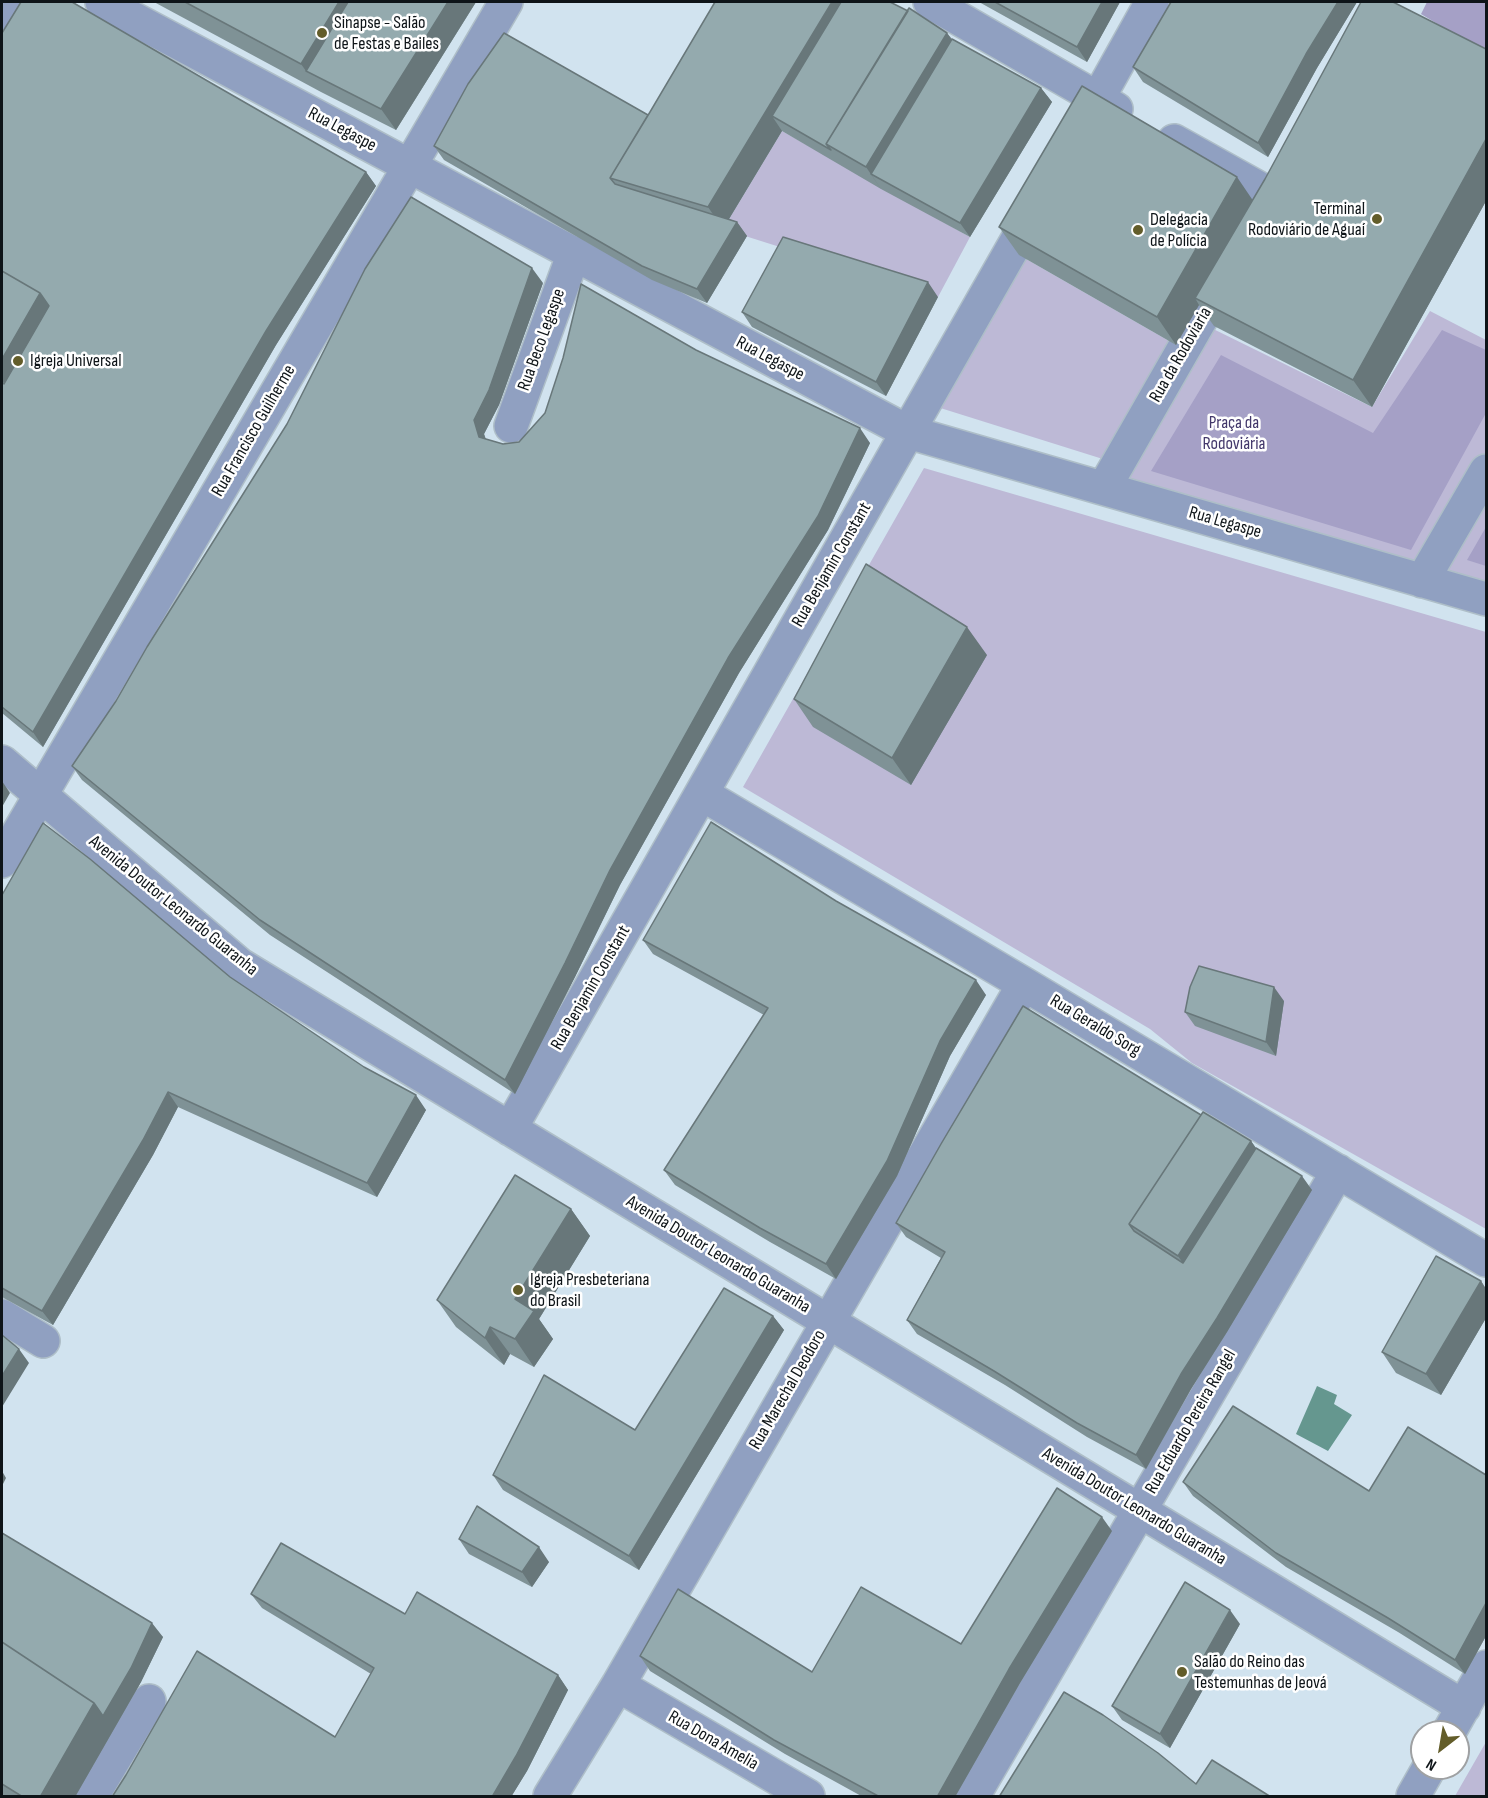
<!DOCTYPE html>
<meta charset="utf-8">
<style>
body{margin:0}
#map{position:relative;width:1488px;height:1798px;overflow:hidden;background:#d1e3ef;font-family:"Sofia Sans Condensed",sans-serif}
canvas{display:block}
.frame{position:absolute;inset:0;border:3px solid #0e1418;pointer-events:none}
.north{position:absolute;left:1410px;top:1720px;width:60px;height:60px;box-sizing:border-box;background:#fff;border:2px solid #9fa1a3;border-radius:50%;rotate:211deg;font-size:16px;font-weight:700;line-height:24px;text-align:center;color:#0e1418}
.north::after{content:'';display:block;margin:auto;width:21px;height:27px;background:#635d2a;clip-path:polygon(50% 0,100% 100%,50% 72%,0 100%)}
</style>
<div id="map">
<canvas width="1488" height="1798"></canvas>
<div class="frame"></div>
<div class="north">N</div>
</div>
<script>
const g = document.querySelector('canvas').getContext('2d');
g.lineJoin = 'round';
function fill(path, color) { g.fillStyle = color; g.fill(path, 'evenodd'); }
const toPath = rows => new Path2D(rows.map(r => 'M' + r).join(''));
function trace(path, color, width, dash) { g.strokeStyle = color; g.lineWidth = width; g.lineCap = dash ? 'butt' : 'round'; g.setLineDash(dash || []); g.stroke(path); }
function drawText(font, color, halo, rows, align = 'center') {
  g.font = font + ' "Sofia Sans Condensed",sans-serif'; g.lineWidth = 5; g.setLineDash([]); g.textBaseline = 'middle'; g.strokeStyle = halo; g.fillStyle = color; for (const [text, x, y, turn = 0] of rows) {
    g.save(); g.translate(x, y); g.rotate((+turn || 0) * Math.PI / 180); g.textAlign = isNaN(turn) ? turn : align; if (halo) g.strokeText(text, 0, 0); g.fillText(text, 0, 0); g.restore();
  }
}
const green = toPath([
 [782,131,970,237,938,297,723,229],
 [1019,255,1176,345,1106,460,934,406],
 [1430,311,1486,340,1486,454,1420,566,1104,488,1199,322,1372,407],
 [924,468,1486,632,1486,1229,1192,1063,1150,1029,743,787],
 [1486,483,1486,586,1436,570],
 [1486,1742,1486,1796,1455,1796]
]);
const forest = toPath([
 [1427,2,1486,2,1486,53,1421,14],
 [1442,330,1486,350,1486,413,1411,550,1151,471,1221,355,1373,433],
 [1486,527,1486,566,1467,560]
]);
const water = toPath([
 [1317,1386,1337,1395,1334,1404,1352,1415,1328,1451,1296,1434]
]);
const minor = toPath([
 [102,2,908,432,1486,599],
 [930,2,1116,109],
 [2,23,14,2],
 [1077,136,1152,2],
 [1174,141,1271,195],
 [511,426,574,253],
 [1104,488,1226,275],
 [1422,581,1486,471],
 [2,762,240,965,1464,1707],
 [702,794,1024,984,1486,1260],
 [2,861,506,2],
 [510,1129,1035,209],
 [2,1316,43,1341],
 [618,1685,808,1796],
 [1449,1732,1486,1667],
 [92,1796,149,1701],
 [550,1796,618,1685,1024,984],
 [973,1796,1338,1171],
 [1413,1796,1429,1768]
]);
const wall = toPath([
 [154,2,476,2,396,130,321,92],
 [979,2,1120,2,1087,62],
 [1171,2,1357,2,1317,68,1268,157,1143,82,1133,67],
 [2,33,211,83,366,172,376,186,276,345,43,747,2,713],
 [947,33,952,39,1041,88,1052,102,970,237,881,189,782,131,729,219,737,222,747,236,707,303,652,280,444,160,434,146,648,115],
 [1486,49,1486,201,1372,407,1214,326,1199,305,1176,345,1019,255,999,227,1253,200],
 [543,283,499,405,484,434,486,439,503,444,519,442,696,350,870,443,828,530,739,673,620,885,575,977,515,1094,270,935,82,780,72,766],
 [938,297,886,396,752,327,742,312],
 [987,655,911,785,813,727,794,699],
 [2,895,230,977,426,1110,377,1197,178,1107,153,1155,53,1325,2,1297],
 [836,901,986,995,950,1056,897,1176,836,1279,770,1242,675,1185,664,1170,764,1015,653,954,643,940],
 [1284,1001,1276,1056,1195,1026,1185,1012],
 [1201,1115,1251,1141,1256,1148,1312,1190,1227,1332,1191,1389,1146,1469,1087,1437,1005,1385,917,1334,907,1320,941,1258,906,1237,896,1223],
 [571,1209,590,1236,539,1319,553,1339,534,1367,510,1354,504,1365,456,1327,437,1300],
 [1481,1281,1486,1289,1486,1318,1441,1395,1396,1373,1382,1352],
 [773,1316,784,1330,639,1570,503,1490,493,1475,635,1430],
 [1486,1475,1486,1636,1465,1674,1398,1632,1286,1567,1193,1496,1183,1482,1369,1491],
 [1112,1531,1020,1683,955,1797,863,1797,785,1754,650,1671,640,1656,812,1672,961,1644],
 [2,1533,163,1637,141,1682,75,1797,2,1797],
 [459,1539,549,1562,532,1587,469,1554],
 [251,1594,405,1614,558,1675,568,1690,527,1771,511,1797,112,1797,126,1775,335,1737,371,1674,262,1608],
 [1240,1624,1170,1748,1122,1720,1112,1706]
]);
const shadedWall = toPath([
 [339,2,375,2,306,71,301,64],
 [448,2,476,2,396,130,381,109],
 [832,2,859,2,772,116,782,131,723,229,708,207],
 [1102,2,1120,2,1087,62,1077,47],
 [1338,2,1357,2,1317,68,1268,157,1258,143,1306,54],
 [947,33,962,54,871,174,881,189,866,167],
 [1041,88,1052,102,970,237,960,223],
 [1486,139,1486,201,1372,407,1353,380],
 [366,172,376,186,276,345,43,747,33,732,266,331],
 [1237,177,1256,205,1195,298,1199,305,1176,345,1157,317],
 [737,222,747,236,707,303,697,289],
 [532,268,543,283,499,405,484,434,489,451,479,437,474,420],
 [928,282,938,297,886,396,876,382],
 [40,293,59,320,14,398,2,380,2,359],
 [860,428,870,443,828,530,739,673,620,885,575,977,515,1094,505,1080,610,870,728,658],
 [967,627,987,655,911,785,892,758],
 [2,781,10,793,2,807],
 [976,980,986,995,950,1056,897,1176,836,1279,826,1264,940,1041],
 [1274,987,1284,1001,1276,1056,1266,1042],
 [168,1092,178,1107,153,1155,53,1325,42,1311],
 [416,1095,426,1110,377,1197,367,1183],
 [1251,1141,1266,1163,1193,1278,1178,1256],
 [1302,1176,1312,1190,1227,1332,1191,1389,1146,1469,1136,1455,1181,1374],
 [571,1209,590,1236,539,1319,553,1339,534,1367,515,1339,515,1299],
 [1481,1281,1486,1289,1486,1318,1441,1395,1426,1374],
 [773,1316,784,1330,639,1570,629,1556],
 [490,1327,510,1354,504,1365,485,1338],
 [19,1349,29,1363,2,1407,2,1376],
 [2,1471,6,1478,2,1486],
 [1102,1517,1112,1531,1020,1683,955,1797,937,1797,1009,1669],
 [539,1547,549,1562,532,1587,522,1572],
 [1486,1603,1486,1636,1465,1674,1455,1660],
 [1230,1610,1240,1624,1170,1748,1160,1734],
 [152,1623,163,1637,141,1682,75,1797,40,1797,94,1703],
 [558,1675,568,1690,527,1771,511,1797,492,1797]
]);
const building = toPath([
 [21,2,72,2,211,83,366,172,266,331,33,732,2,707,2,382,4,384,49,306,40,293,2,271,2,33,21,2],
 [185,2,339,2,301,64,185,2],
 [348,2,448,2,381,109,306,71,348,2],
 [715,2,832,2,708,207,610,178,650,112,715,2],
 [841,2,890,2,908,11,826,144,831,150,772,116,841,2],
 [995,2,1102,2,1077,47,995,2],
 [1171,2,1338,2,1306,54,1258,143,1133,67,1171,2],
 [1361,2,1393,2,1486,49,1486,139,1353,380,1195,298,1265,179,1361,2],
 [909,8,947,33,866,167,826,144,909,8],
 [504,33,648,115,610,178,615,184,737,222,697,289,642,266,434,146,468,84,504,33],
 [952,39,1041,88,960,223,871,174,952,39],
 [1082,86,1237,177,1157,317,999,227,1082,86],
 [411,197,532,268,489,390,474,420,479,437,503,444,519,442,545,413,563,358,581,284,696,350,860,428,818,516,728,658,610,870,565,963,505,1080,260,920,72,766,116,701,147,647,287,424,365,269,411,197],
 [783,237,928,282,876,382,742,312,783,237],
 [2,271,40,293,2,359,2,271],
 [866,564,967,627,892,758,794,699,866,564],
 [711,822,836,901,976,980,940,1041,887,1161,826,1264,760,1228,664,1170,768,1008,643,940,711,822],
 [43,823,90,859,230,977,364,1067,416,1095,367,1183,168,1092,143,1140,42,1311,2,1288,2,895,43,823],
 [1199,966,1274,987,1266,1042,1185,1012,1190,987,1199,966],
 [1023,1006,1201,1115,1129,1224,1134,1231,1183,1263,1256,1148,1302,1176,1217,1318,1181,1374,1136,1455,1077,1423,994,1371,907,1320,945,1252,896,1223,941,1144,1023,1006],
 [1203,1112,1251,1141,1178,1256,1129,1224,1203,1112],
 [515,1175,571,1209,515,1299,534,1311,515,1339,490,1327,485,1338,437,1300,515,1175],
 [1436,1256,1481,1281,1426,1374,1382,1352,1436,1256],
 [724,1288,773,1316,629,1556,493,1475,544,1375,635,1430,724,1288],
 [2,1335,19,1349,2,1376,2,1335],
 [1233,1406,1369,1491,1408,1427,1486,1475,1486,1603,1455,1660,1388,1618,1276,1553,1183,1482,1233,1406],
 [1057,1488,1102,1517,1009,1669,937,1797,880,1797,774,1740,640,1656,678,1589,812,1672,861,1587,961,1644,1057,1488],
 [477,1506,539,1547,522,1572,459,1539,477,1506],
 [2,1533,152,1623,131,1668,103,1716,94,1703,2,1642,2,1533],
 [281,1543,405,1614,417,1592,558,1675,516,1756,492,1797,112,1797,126,1775,197,1651,335,1737,374,1668,251,1594,281,1543],
 [1185,1582,1230,1610,1160,1734,1112,1706,1185,1582],
 [2,1642,94,1703,40,1797,23,1797,2,1784,2,1642],
 [1064,1692,1103,1715,1158,1753,1196,1784,1212,1760,1271,1797,999,1797,1064,1692]
]);
const markers = [
 [322,33,6,"#635d2a"],
 [1377,219,6,"#635d2a"],
 [1138,230,6,"#635d2a"],
 [18,361,6,"#635d2a"],
 [518,1290,6,"#635d2a"],
 [1182,1672,6,"#635d2a"]
];
const poiNames = [
 ["Sinapse - Salão",334,23],
 ["de Festas e Bailes",334,44],
 ["Terminal",1365,209,"right"],
 ["Rodoviário de Aguaí",1365,230,"right"],
 ["Delegacia",1150,220],
 ["de Polícia",1150,241],
 ["Igreja Universal",30,361],
 ["Igreja Presbeteriana",530,1280],
 ["do Brasil",530,1301],
 ["Salão do Reino das",1194,1662],
 ["Testemunhas de Jeová",1194,1683]
];
const streetNames = [
 ["Rua Legaspe",342,130,28],
 ["Rua Beco Legaspe",542,340,-70],
 ["Rua da Rodoviaria",1181,355,-60],
 ["Rua Legaspe",770,359,28],
 ["Rua Francisco Guilherme",254,431,-60],
 ["Rua Legaspe",1225,523,16],
 ["Rua Benjamin Constant",832,565,-60],
 ["Avenida Doutor Leonardo Guaranha",173,906,39],
 ["Rua Benjamin Constant",591,988,-60],
 ["Rua Geraldo Sorg",1095,1026,31],
 ["Avenida Doutor Leonardo Guaranha",718,1255,31],
 ["Rua Marechal Deodoro",788,1390,-60],
 ["Rua Eduardo Pereira Rangel",1191,1422,-60],
 ["Avenida Doutor Leonardo Guaranha",1134,1507,31],
 ["Rua Dona Amelia",713,1741,30]
];
const parkNames = [
 ["Praça da",1234,423],
 ["Rodoviária",1234,444]
];
fill(green, '#bdb9d6');
fill(forest, '#a5a0c6');
fill(water, '#65978f');
trace(minor, '#aebec8', 36);
trace(minor, '#90a0c1', 33);
fill(wall, '#7f9296');
fill(shadedWall, '#68777a');
fill(building, '#94aaae');
trace(building, '#68777a', 1.5);
for (const [x, y, r, color] of markers) { const dot = new Path2D(); dot.arc(x, y, r, 0, 2 * Math.PI); g.fillStyle = color; g.fill(dot); trace(dot, '#fff', 2); }
drawText('18px', '#0e1418', '#fff', poiNames, 'left');
drawText('18px', '#0e1418', '#fff', streetNames);
drawText('18px', '#43386b', '#fff', parkNames);
</script>
